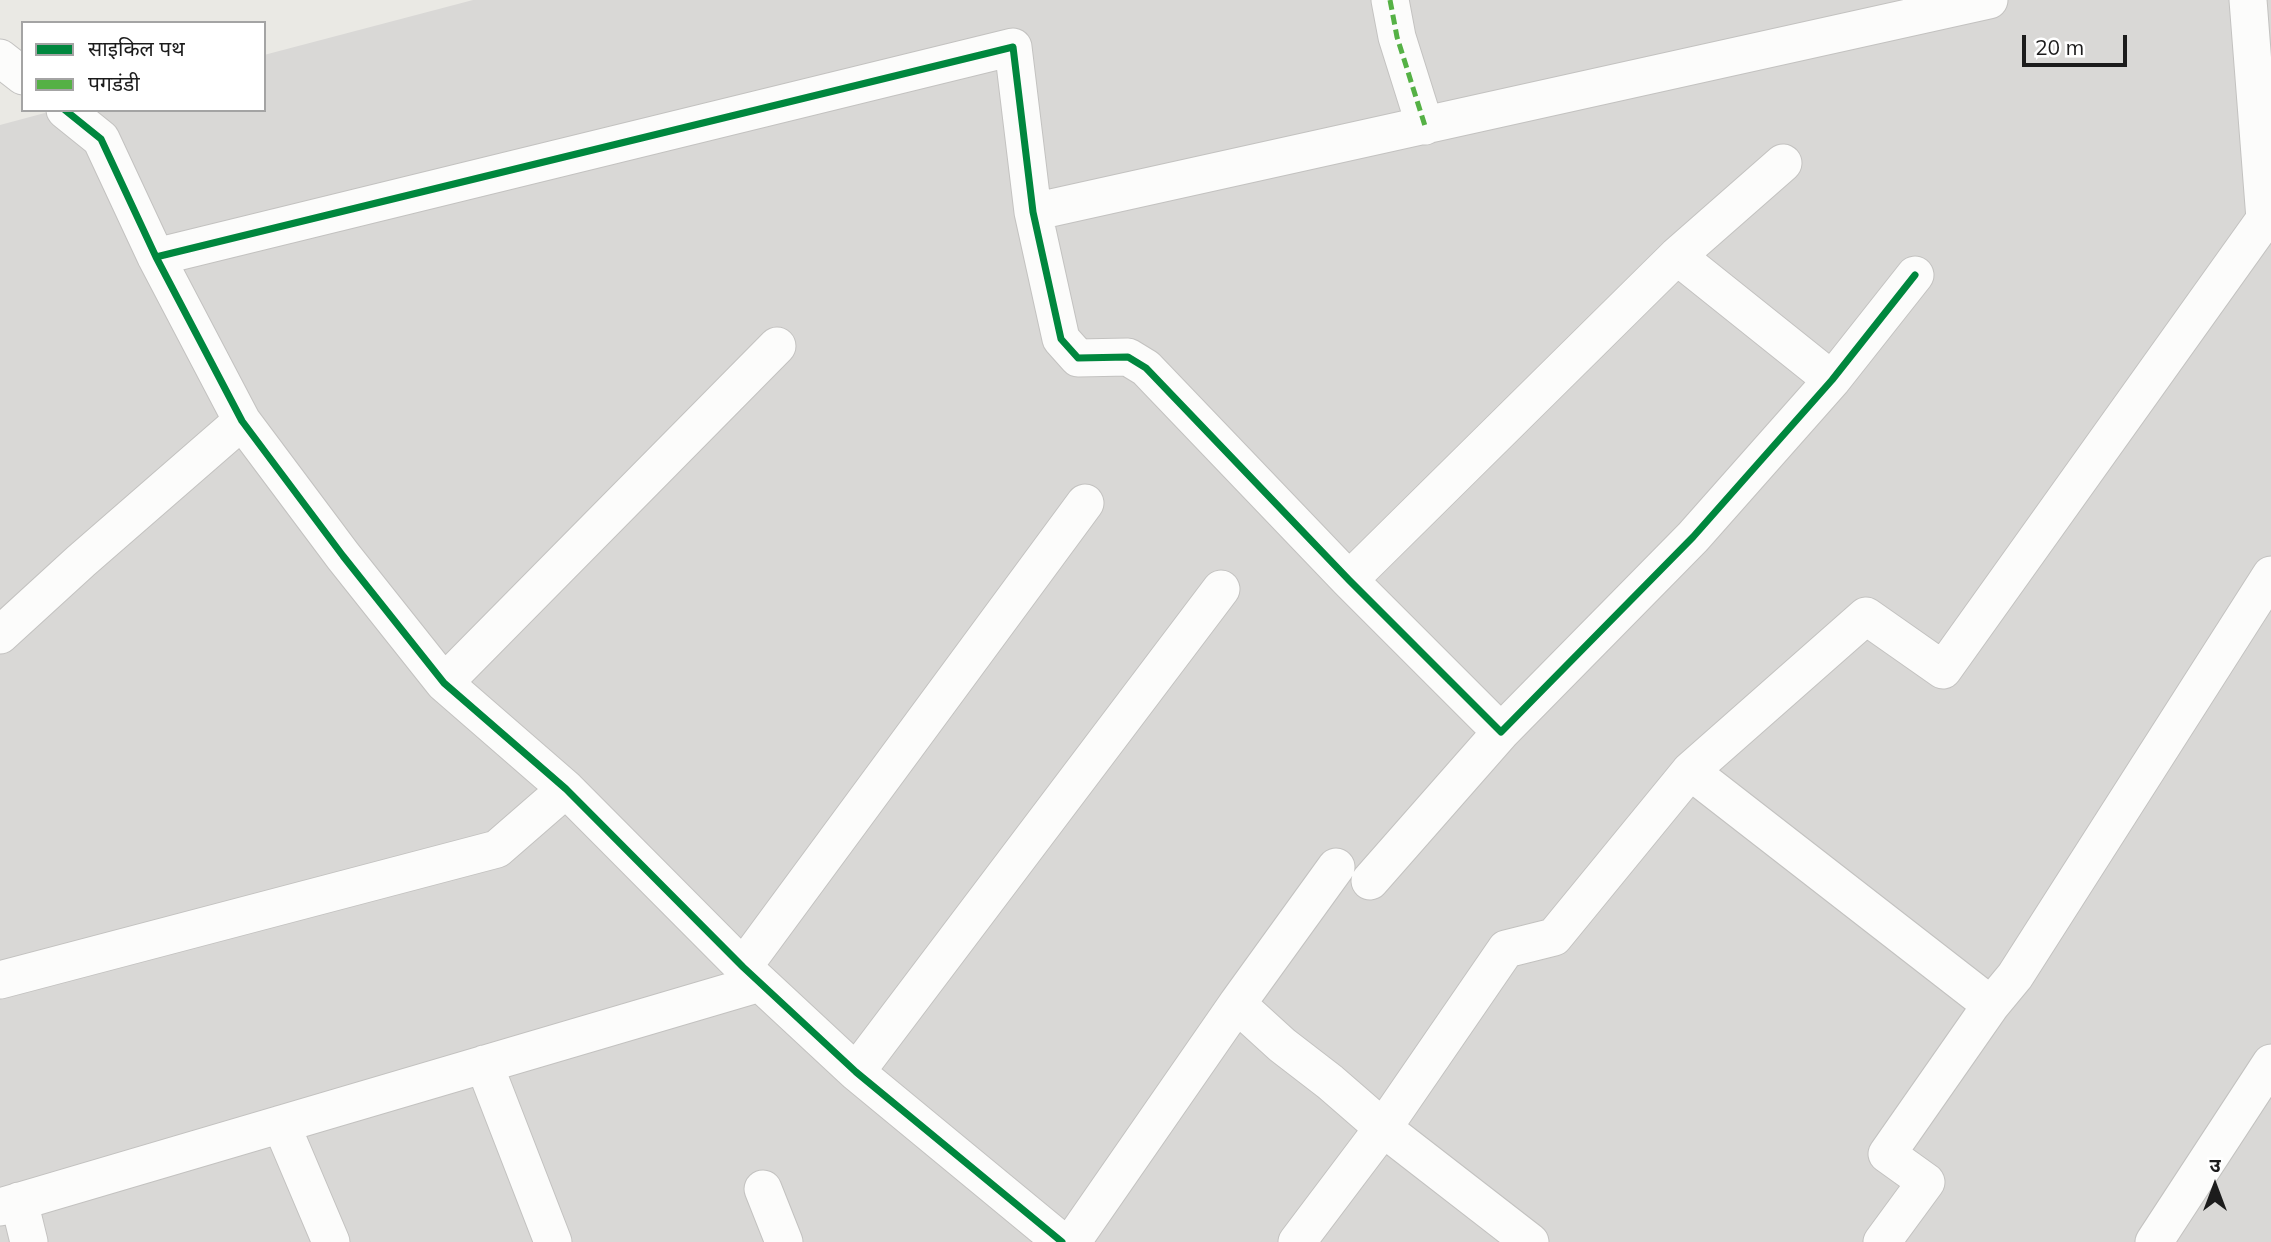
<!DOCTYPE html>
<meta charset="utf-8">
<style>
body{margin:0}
#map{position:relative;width:2271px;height:1242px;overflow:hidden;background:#eae9e4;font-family:Mulish,"Noto Sans Devanagari",sans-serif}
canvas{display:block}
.legend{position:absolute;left:21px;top:21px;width:245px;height:91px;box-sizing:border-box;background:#fff;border:2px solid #a4a4a4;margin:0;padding:9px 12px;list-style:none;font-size:21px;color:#1c1c1c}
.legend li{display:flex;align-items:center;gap:14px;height:35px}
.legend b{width:35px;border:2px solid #a4a4a4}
.north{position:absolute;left:2180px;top:1151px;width:70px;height:70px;-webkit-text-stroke:5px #fff;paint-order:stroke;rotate:0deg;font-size:19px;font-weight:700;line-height:28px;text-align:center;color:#1c1c1c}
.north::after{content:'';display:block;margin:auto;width:24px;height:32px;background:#1c1c1c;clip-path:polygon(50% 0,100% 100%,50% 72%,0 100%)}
.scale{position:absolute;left:2022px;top:35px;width:105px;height:32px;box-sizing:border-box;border:4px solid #1c1c1c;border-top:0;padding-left:9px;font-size:21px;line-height:24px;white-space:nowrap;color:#1c1c1c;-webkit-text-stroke:5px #fff;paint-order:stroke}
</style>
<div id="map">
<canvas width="2271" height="1242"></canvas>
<ul class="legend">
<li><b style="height:9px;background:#00873e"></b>साइकिल पथ</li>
<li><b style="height:9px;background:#55b145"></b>पगडंडी</li>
</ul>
<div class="north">उ</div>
<div class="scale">20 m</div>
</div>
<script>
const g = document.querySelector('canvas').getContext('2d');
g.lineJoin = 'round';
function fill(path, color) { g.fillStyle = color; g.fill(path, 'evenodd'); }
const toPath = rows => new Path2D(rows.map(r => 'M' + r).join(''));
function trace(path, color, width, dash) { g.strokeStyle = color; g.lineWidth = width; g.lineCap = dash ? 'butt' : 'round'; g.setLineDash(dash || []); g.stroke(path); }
const residential = toPath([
 [473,0,2271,0,2271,1242,0,1242,0,125,56,110,264,110,264,55]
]);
const minor = toPath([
 [1390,0,1397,37,1425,126],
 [0,58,23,76],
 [65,110,101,139,156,257,242,421,343,556,444,683,566,789,743,967,856,1072,1062,1242],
 [1033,212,1989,0],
 [1677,256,1832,380],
 [156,257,1013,47,1033,212,1061,339,1078,358,1128,357,1146,368,1349,580,1501,732,1693,537,1832,380,1915,275],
 [1349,580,1677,256,1783,163],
 [0,635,81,561,242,421],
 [444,683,777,346],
 [1690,771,1866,616,1943,670,2265,219,2248,0],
 [1370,881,1501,732],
 [743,967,1085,503],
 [0,980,497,849,566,789],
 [1237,1004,1336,867],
 [484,1064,553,1242],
 [856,1072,1221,589],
 [281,1124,331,1242],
 [763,1189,784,1242],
 [19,1201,29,1242],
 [0,1207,760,983],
 [1072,1242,1237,1004,1282,1045,1330,1082,1383,1128,1530,1242],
 [1297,1242,1383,1128,1506,949,1554,937,1690,771,1991,1005,2015,976,2271,575],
 [1882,1242,1926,1182,1887,1154,1991,1005],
 [2154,1242,2271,1063]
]);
const quiet = toPath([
 [1390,0,1397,37,1425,126]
]);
const cycleway = toPath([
 [65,110,101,139,156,257,242,421,343,556,444,683,566,789,743,967,856,1072,1062,1242],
 [156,257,1013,47,1033,212,1061,339,1078,358,1128,357,1146,368,1349,580,1501,732,1693,537,1832,380,1915,275]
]);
fill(residential, '#d9d8d6');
trace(minor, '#c3c2c0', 39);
trace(minor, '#fcfcfb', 37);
trace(quiet, '#55b145', 5, [10, 5]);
trace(cycleway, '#00873e', 7);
</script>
